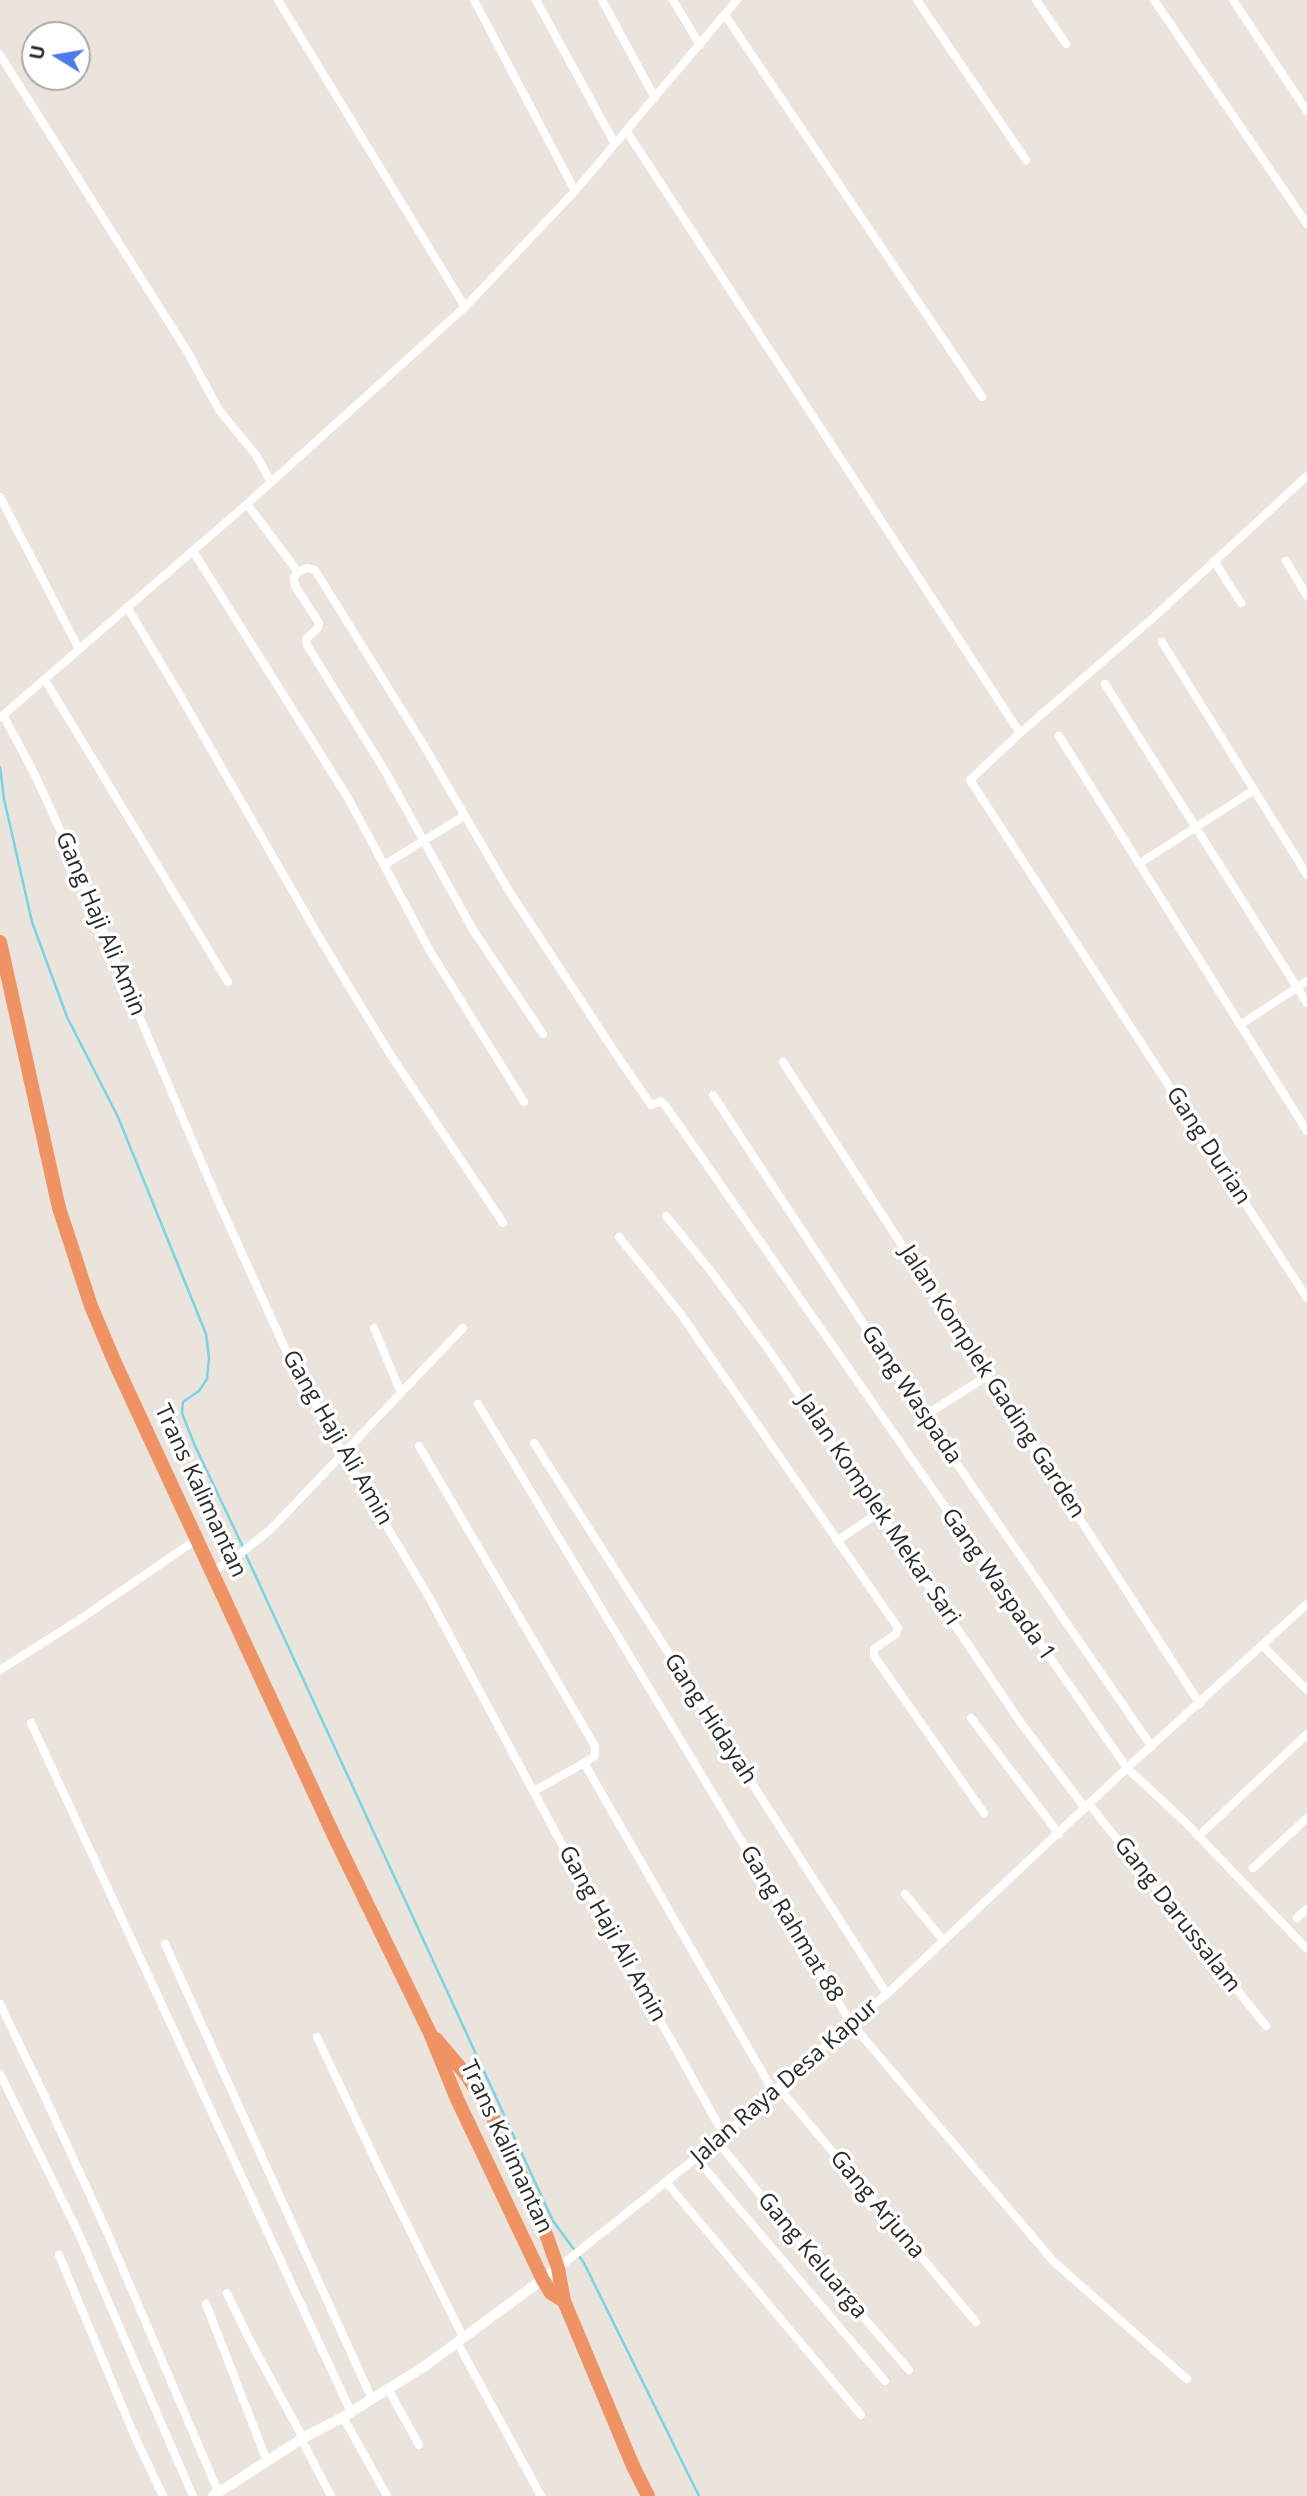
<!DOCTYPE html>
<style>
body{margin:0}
#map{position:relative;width:1307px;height:2496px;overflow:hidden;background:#ebe4dd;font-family:"Open Sans",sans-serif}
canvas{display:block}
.north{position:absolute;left:21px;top:21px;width:70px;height:70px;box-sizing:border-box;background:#fff;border:2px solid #aaa;border-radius:50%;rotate:281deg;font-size:19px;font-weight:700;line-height:28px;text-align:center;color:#2a2a2a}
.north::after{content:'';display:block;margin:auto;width:24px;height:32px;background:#4d7ae9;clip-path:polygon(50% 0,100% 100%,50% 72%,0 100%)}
</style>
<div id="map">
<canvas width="1307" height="2496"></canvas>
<div class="north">U</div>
</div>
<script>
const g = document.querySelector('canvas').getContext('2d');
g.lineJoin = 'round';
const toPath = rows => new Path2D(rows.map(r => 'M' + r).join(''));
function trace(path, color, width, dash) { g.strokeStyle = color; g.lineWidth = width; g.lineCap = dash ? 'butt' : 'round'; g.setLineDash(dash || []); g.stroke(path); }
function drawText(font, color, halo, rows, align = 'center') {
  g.font = font + ' "Open Sans",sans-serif'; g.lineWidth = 7; g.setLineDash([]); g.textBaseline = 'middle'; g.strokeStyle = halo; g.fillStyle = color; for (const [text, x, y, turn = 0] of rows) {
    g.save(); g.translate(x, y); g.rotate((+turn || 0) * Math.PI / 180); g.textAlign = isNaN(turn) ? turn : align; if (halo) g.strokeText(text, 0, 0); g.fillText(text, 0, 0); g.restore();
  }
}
const stream = toPath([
 [0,767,4,799,32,922,67,1017,118,1117,206,1334,209,1358,207,1379,199,1391,183,1402,182,1413,195,1446,243,1547],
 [245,1553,553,2221,584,2263,699,2496]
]);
const street = toPath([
 [278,0,465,307],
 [474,0,575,191],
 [536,0,615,144],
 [602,0,655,98],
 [673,0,700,45],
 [917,0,1026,160],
 [1036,0,1066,44],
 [1154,0,1307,224],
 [1233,0,1307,111],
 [725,15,982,397],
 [0,55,187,351,219,410,256,455,271,482],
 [627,132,1020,733],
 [1307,476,1154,617,1020,733,970,780,1307,1298],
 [0,497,79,649],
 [247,504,298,572],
 [193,551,348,798,430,951,524,1102],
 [1214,561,1241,603],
 [1286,561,1307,596],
 [127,607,177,690,322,942,390,1054,503,1223],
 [1162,642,1307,875],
 [45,680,228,982],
 [1105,684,1307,1003],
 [3,715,35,775,57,823,215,1194,288,1355,343,1453,429,1597,560,1841,724,2135],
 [1,717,247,504,465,307,575,191,737,0],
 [1059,736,1307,1131],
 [1140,863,1254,790],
 [384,865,464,816],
 [1240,1025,1307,981],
 [543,1034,473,930,385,771,307,645,306,639,318,628,319,623,295,586,294,577,298,572,307,568,315,570,423,744,509,891,616,1054,651,1105,661,1101,665,1105,1127,1768,1185,1822,1307,1949],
 [783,1062,1200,1704],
 [713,1095,924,1416,1152,1747],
 [666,1216,710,1270,768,1349,1021,1723,1085,1808],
 [619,1237,680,1313,898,1628,896,1634,874,1649,874,1656,984,1813],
 [374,1328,401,1393],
 [478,1404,851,2023,1054,2262,1187,2379],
 [924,1416,987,1376],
 [534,1443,887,1994],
 [419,1446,595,1746,595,1756,584,1763,773,2091],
 [837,1541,878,1513],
 [212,1571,231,1561,270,1530,463,1328],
 [1262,1645,1307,1690],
 [0,1670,82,1618,197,1539],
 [971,1718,1059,1834],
 [31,1723,351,2412],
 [534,1791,584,1763],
 [1089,1804,1266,2026],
 [1204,1831,1307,1734],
 [1253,1868,1307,1818],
 [905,1894,943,1940],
 [1297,1918,1307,1909],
 [165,1944,372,2399],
 [0,2004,45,2097,107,2232,218,2491],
 [317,2037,381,2172,463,2337],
 [0,2074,79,2234,193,2496],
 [778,2087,976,2322],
 [717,2141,796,2239,909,2370],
 [696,2158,885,2381],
 [666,2182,861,2415],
 [59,2255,135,2437,163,2496],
 [558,2268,717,2141,851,2023,887,1994,1127,1768,1307,1604],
 [227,2293,248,2337,303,2438],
 [206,2304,267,2461],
 [457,2342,541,2496],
 [388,2389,419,2445],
 [343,2417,387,2496],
 [301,2439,331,2496]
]);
const secondary = toPath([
 [213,2496,303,2438,343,2417,425,2366,558,2268]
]);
const highway = toPath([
 [0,942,59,1208,91,1306,115,1363,336,1840,430,2033,457,2099,543,2280,551,2293,564,2301,633,2466,648,2496],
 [436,2039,468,2077,496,2123,536,2206,558,2268,564,2301]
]);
const streetNames = [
 ["Gang Haji Ali Amin",100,924,67],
 ["Gang Durian",1208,1146,57],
 ["Jalan Komplek Gading Garden",992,1382,57],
 ["Gang Waspada",911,1395,56],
 ["Gang Haji Ali Amin",337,1438,60],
 ["Trans Kalimantan",200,1491,65],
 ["Jalan Komplek Mekar Sari",878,1510,56],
 ["Gang Waspada 1",998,1585,55],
 ["Gang Hidayah",710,1719,57],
 ["Gang Darussalam",1177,1915,52],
 ["Gang Rahmat 88",791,1924,59],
 ["Gang Haji Ali Amin",612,1934,61],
 ["Jalan Raya Desa Kapur",785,2082,-41],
 ["Trans Kalimantan",506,2147,65],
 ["Gang Arjuna",877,2205,50],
 ["Gang Keluarga",812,2256,50]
];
trace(stream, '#7ad2e3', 2.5);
trace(street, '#fff', 8);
trace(secondary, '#fff', 10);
trace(highway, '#ef9264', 14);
drawText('23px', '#2a2a2a', '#fff', streetNames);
</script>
